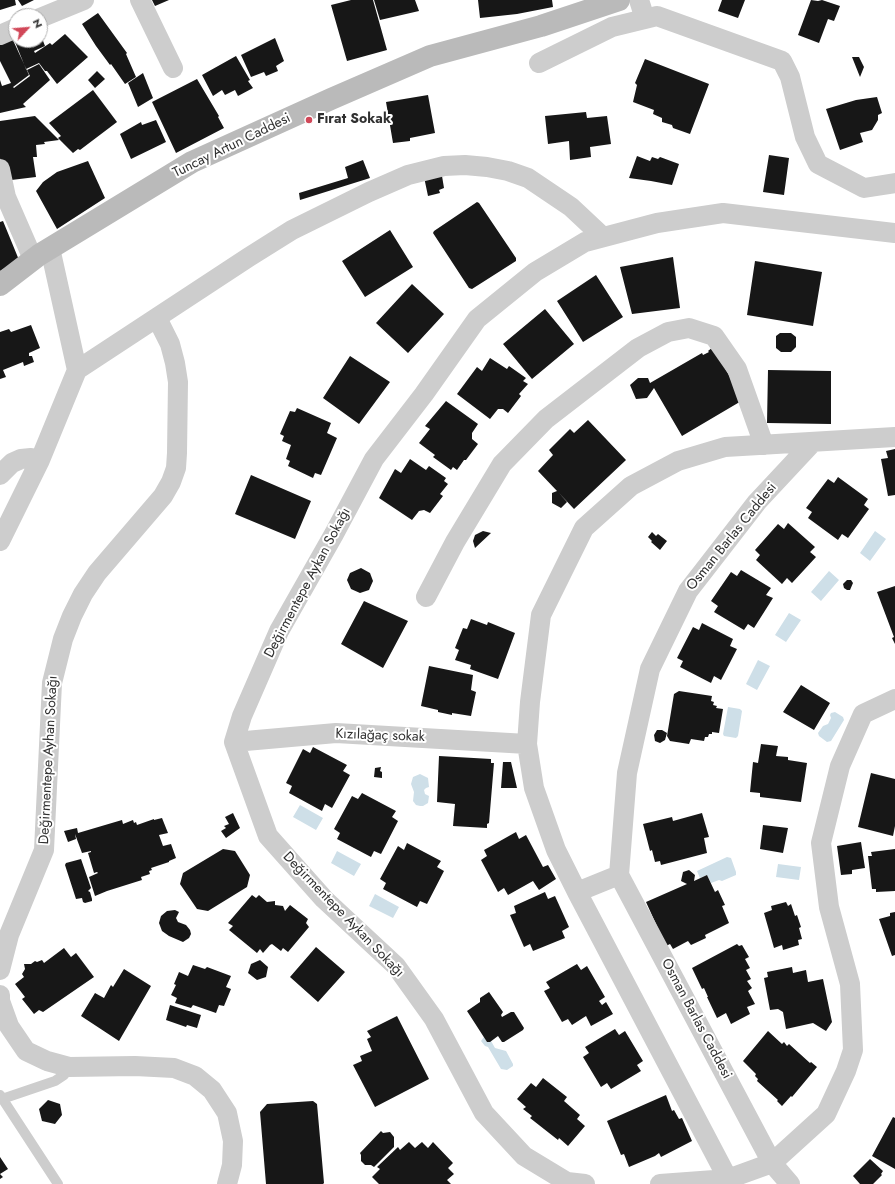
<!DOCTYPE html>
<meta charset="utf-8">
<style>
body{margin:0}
#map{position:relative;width:895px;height:1184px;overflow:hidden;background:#fff;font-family:Jost,sans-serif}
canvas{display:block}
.north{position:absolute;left:8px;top:8px;width:40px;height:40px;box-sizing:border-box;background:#fff;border:1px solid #acacac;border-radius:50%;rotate:64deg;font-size:11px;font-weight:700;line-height:16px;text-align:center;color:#303030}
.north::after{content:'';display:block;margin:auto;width:14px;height:18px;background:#d14758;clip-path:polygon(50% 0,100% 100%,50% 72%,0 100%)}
</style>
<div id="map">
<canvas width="895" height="1184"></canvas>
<div class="north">N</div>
</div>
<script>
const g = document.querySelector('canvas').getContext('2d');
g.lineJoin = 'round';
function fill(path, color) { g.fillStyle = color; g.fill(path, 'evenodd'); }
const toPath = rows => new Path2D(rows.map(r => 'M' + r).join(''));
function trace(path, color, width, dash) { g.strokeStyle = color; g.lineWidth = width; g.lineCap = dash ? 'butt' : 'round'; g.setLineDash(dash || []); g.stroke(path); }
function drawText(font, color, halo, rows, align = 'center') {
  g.font = font + ' Jost,sans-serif'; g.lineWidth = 4; g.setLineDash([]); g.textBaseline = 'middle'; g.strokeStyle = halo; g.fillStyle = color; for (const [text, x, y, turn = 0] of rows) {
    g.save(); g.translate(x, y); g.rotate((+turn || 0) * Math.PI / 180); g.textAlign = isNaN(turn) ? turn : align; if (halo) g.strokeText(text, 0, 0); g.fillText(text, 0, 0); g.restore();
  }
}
const water = toPath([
 [875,531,886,539,870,561,860,553],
 [829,571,839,580,821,601,811,592],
 [789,613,801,620,786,642,775,635],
 [758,660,770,666,757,690,746,684],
 [728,707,740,709,742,711,738,736,736,738,724,736,723,734],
 [835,712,843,717,844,720,831,741,827,742,819,736,818,733,823,726,828,724,831,718,830,715,831,713],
 [420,774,428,778,429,787,426,788,424,790,425,794,429,796,428,803,423,806,420,806,416,805,413,801,414,792,411,784,413,777],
 [300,805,323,818,316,830,293,817],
 [337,851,361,864,354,876,331,863],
 [727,857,731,858,736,872,736,875,722,881,719,880,711,883,707,875,700,878,697,871],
 [778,864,801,867,799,880,776,877],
 [375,894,399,907,393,918,369,906],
 [484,1037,487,1042,491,1041,495,1048,506,1051,513,1064,513,1066,507,1070,501,1069,488,1047,485,1046,481,1041]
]);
const building = toPath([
 [0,0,15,0,16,5,0,10],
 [18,0,34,0,22,6],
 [152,0,169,0,155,6],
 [351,0,373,0,387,50,347,61,331,5],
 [374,0,415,0,419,11,380,20],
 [478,0,552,0,553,7,517,14,480,18],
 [722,0,745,0,738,18,718,11],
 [811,0,818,1,822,0,840,6,834,21,828,19,819,43,798,35],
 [98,13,127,53,126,54,136,77,125,84,111,64,110,65,96,46,82,24],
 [40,33,45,46,34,51,35,53,50,43,52,45,65,34,88,57,57,84,47,71,45,71,39,63,26,69,13,37,16,36,16,40,40,40],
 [12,38,29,75,13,87,14,88,30,76,27,70,39,64,50,80,23,104,26,107,0,113,0,80,2,86,11,83,0,61,0,43],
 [275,38,284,61,276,66,278,71,266,76,264,72,251,77,241,55],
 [236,56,250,80,248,81,253,88,238,96,235,90,225,95,222,90,213,96,202,75],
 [852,57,859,57,864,67,860,77],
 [645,59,709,84,690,134,673,128,672,125,662,122,662,118,653,114,654,110,633,102,637,85,635,83],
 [97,71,105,79,95,88,88,80],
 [143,73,153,98,138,107,128,83],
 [197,79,219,116,218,117,224,128,176,153,152,102],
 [93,90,117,122,80,150,78,149,73,153,58,138,61,136,49,123],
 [428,95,435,133,410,138,410,141,393,143,386,102],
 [877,97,882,113,878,115,878,120,872,130,860,133,863,142,840,150,826,109,856,100],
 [586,112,587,118,607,116,611,144,590,147,591,157,570,160,569,141,548,144,545,116],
 [35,116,59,140,44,142,45,144,36,145,37,157,33,157,36,177,3,181,0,158,0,121],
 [156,120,166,142,131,159,120,134,141,122,142,125],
 [769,155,789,158,784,195,763,192],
 [637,156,650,161,652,157,658,159,660,157,679,164,672,185,651,181,629,178],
 [363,160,370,178,300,200,299,193,348,178,345,167],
 [88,161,105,198,57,229,36,191,43,182,57,172],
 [442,176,444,188,439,190,440,193,428,196,424,177],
 [477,202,479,203,516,258,516,261,472,289,469,288,433,233,434,231],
 [3,221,19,260,0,271,0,222],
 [390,230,413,267,365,297,342,261],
 [673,257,680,308,632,314,620,267],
 [755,261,822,272,813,326,747,315],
 [596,275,623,317,583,342,557,301],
 [412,284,444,314,408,353,376,323],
 [545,309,574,344,532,379,503,344],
 [31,325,40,348,29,353,29,356,32,356,34,362,24,366,23,362,3,370,6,377,0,379,0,332,9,329,11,332],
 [780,333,791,333,796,337,796,347,791,352,781,352,776,348,776,336],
 [713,347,743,400,682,436,654,388,647,398,636,399,630,385,638,378,648,378,650,383,702,353,703,355,709,352,708,351],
 [350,356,390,382,359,424,323,398],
 [490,358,507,369,509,366,526,378,523,381,528,384,519,394,521,396,508,413,503,409,498,409,490,419,457,394,477,367,482,371],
 [768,370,831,371,831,424,767,423],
 [446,401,478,424,472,433,472,439,478,444,466,460,464,460,457,470,453,467,451,470,433,457,435,455,419,443,430,429,425,426],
 [297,408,331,423,327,433,337,438,321,475,315,473,313,478,288,466,290,461,286,459,291,445,282,441,284,436,280,434,290,411,295,412],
 [588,420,626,460,574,509,559,493,567,502,561,508,552,503,552,493,557,491,538,471,553,455,549,450,570,429,574,433],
 [895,449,895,495,888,496,881,459,888,458,886,451],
 [410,459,426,470,429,466,446,478,444,481,448,484,440,494,443,496,430,513,424,510,419,511,412,520,379,498,395,469,401,473],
 [251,475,311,501,295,539,235,514],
 [838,477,868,499,864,505,869,509,848,538,842,534,838,540,808,518,812,512,806,508,828,479,834,483],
 [788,523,815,547,810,552,816,557,792,583,787,578,782,584,756,560,760,555,755,550,778,524,784,529],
 [483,531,491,533,475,548,473,541,475,535],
 [652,532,656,536,658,534,667,541,660,550,651,542,652,541,648,537],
 [361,568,370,573,373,581,369,590,360,593,351,589,347,580,350,573],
 [741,570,771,588,766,595,773,598,754,628,748,624,744,630,714,612,718,606,711,601,731,572,737,576],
 [847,580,851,580,853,583,850,590,847,590,844,588,843,584],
 [895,586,895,644,892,638,894,637,877,592],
 [364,601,408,621,383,668,341,644],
 [471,619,487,625,488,622,515,633,498,679,470,669,471,665,455,660,459,650,455,648,463,628,467,629],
 [702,623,733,639,730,646,737,649,721,680,714,676,711,683,680,667,683,661,677,658,693,627,699,630],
 [429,666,473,675,471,690,476,692,471,716,452,713,452,715,438,712,438,710,421,706],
 [801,685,830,703,814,730,783,712],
 [679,691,712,696,711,701,714,702,713,705,717,706,716,708,723,709,719,733,712,732,712,734,709,734,708,737,705,737,704,741,691,739,689,744,670,741,667,736,674,694],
 [657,730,662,730,667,733,665,740,660,743,655,741,654,735],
 [761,744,778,746,776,756,788,757,788,760,807,763,801,802,760,797,760,793,750,792,753,762,758,763],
 [313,747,347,765,343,771,350,775,332,808,325,804,322,811,289,793,292,786,286,783,303,749,310,753],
 [439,756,491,759,491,763,494,763,489,823,487,824,487,828,453,826,455,804,437,802],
 [503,762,511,762,517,788,501,788],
 [381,767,380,771,382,772,382,778,374,777,375,768],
 [871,773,895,779,895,826,893,836,858,827],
 [362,793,396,811,392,817,398,821,381,854,374,851,371,857,337,839,340,833,334,829,352,796,358,799],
 [233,813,240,828,226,838,221,831,226,828,224,826,229,824,225,817],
 [702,813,709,837,704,838,707,853,661,865,660,861,655,862,652,850,650,851,643,824,672,817,673,821],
 [162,818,168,833,159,835,163,846,171,844,176,858,169,861,169,862,151,868,152,870,149,871,150,874,141,877,142,880,107,891,95,896,89,877,98,873,97,872,94,873,88,853,91,852,91,851,82,853,75,834,76,839,68,842,64,831,77,828,78,833,122,820,123,824,133,820,134,823,136,822,137,825,154,819,154,820],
 [763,825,788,828,783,853,760,849],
 [516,832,519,839,526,835,543,867,548,865,556,879,539,890,533,881,508,895,504,888,498,892,481,860,487,856,484,850],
 [861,842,865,868,852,870,852,874,841,875,837,846],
 [407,843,441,861,437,867,444,871,427,904,420,901,417,907,383,889,386,883,380,879,398,846,404,850],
 [223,849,235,851,250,875,247,887,208,911,197,909,180,884,183,873],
 [895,849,895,891,876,892,876,889,872,889,868,856,872,856,871,852],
 [81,859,91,888,88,891,90,892,92,899,92,901,85,903,83,902,82,898,76,899,65,865,66,863],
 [689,870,695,875,694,881,707,875,715,892,718,890,725,905,722,906,729,923,705,935,706,938,691,945,688,941,673,949,670,944,666,946,646,902,687,884,681,881,683,872],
 [545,892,548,899,555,896,569,927,562,931,565,938,533,951,530,944,524,947,510,915,516,913,514,906],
 [252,895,256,898,259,895,267,902,275,901,275,905,283,906,285,911,290,905,308,919,306,923,309,927,288,952,283,948,281,951,272,944,270,945,263,953,260,949,257,953,229,930,233,926,228,923],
 [786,902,788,906,791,904,795,916,797,915,801,927,799,928,802,939,798,940,799,945,783,950,782,945,774,948,764,913,772,910,771,906],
 [175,910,179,912,176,918,178,922,186,925,190,930,191,934,189,938,183,942,169,936,162,931,159,923,161,916,167,911],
 [895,912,895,955,892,956,879,919,890,916,890,913],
 [737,944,739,946,742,945,749,957,745,959,750,968,746,970,751,979,747,981,752,988,748,991,755,1004,747,1007,750,1014,731,1024,726,1013,717,1018,707,997,708,997,704,988,702,989,692,968],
 [316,947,345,972,318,1002,290,977],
 [64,948,71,957,76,953,94,977,43,1012,39,1010,34,1014,22,999,25,997,15,984,24,977,22,974,25,969,24,964,31,964,35,961,37,962,42,960,44,963],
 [260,960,268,967,266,977,257,980,248,973,251,964],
 [577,964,581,970,587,966,605,997,599,1001,602,1005,606,1002,613,1014,591,1026,586,1016,572,1025,568,1019,562,1022,544,991,550,988,546,982],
 [193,965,205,969,207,967,231,976,226,987,231,989,224,1006,219,1005,216,1013,193,1005,191,1008,175,1003,177,998,171,995,176,985,174,984,179,972,188,976],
 [792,967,793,973,806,970,808,982,823,979,832,1022,826,1031,813,1023,786,1029,783,1012,778,1009,770,1010,764,978,768,977,767,972],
 [124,969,151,986,119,1041,81,1016,95,993,104,998,111,985,113,987],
 [489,992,503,1012,501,1015,502,1017,511,1012,514,1012,524,1028,523,1030,504,1042,502,1042,498,1036,490,1042,487,1042,467,1011,480,1002,480,998],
 [170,1005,201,1015,197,1028,187,1025,186,1027,166,1020],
 [397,1016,429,1079,375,1107,353,1065,362,1061,360,1056,372,1051,367,1039,371,1037,367,1031],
 [615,1029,619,1035,625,1031,643,1061,637,1065,641,1071,611,1089,607,1083,601,1087,583,1057,589,1053,585,1047],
 [768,1031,782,1044,784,1042,787,1046,789,1044,810,1063,811,1062,817,1067,792,1097,791,1096,782,1106,777,1101,778,1100,757,1081,758,1079,755,1076,756,1074,743,1061],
 [543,1078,567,1097,564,1101,580,1115,577,1119,585,1126,568,1146,559,1138,558,1140,530,1118,532,1116,523,1109,526,1107,517,1099,531,1083,536,1087],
 [666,1095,672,1111,674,1110,679,1119,682,1118,692,1141,661,1157,659,1153,655,1156,629,1167,624,1154,621,1155,607,1121],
 [48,1100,60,1104,62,1115,55,1124,42,1121,39,1109],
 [313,1101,317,1104,324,1183,323,1184,266,1184,260,1112,267,1104],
 [893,1117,895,1118,895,1169,872,1156],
 [381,1131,383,1133,390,1132,394,1137,394,1147,374,1167,371,1165,365,1165,361,1161,361,1155,360,1153],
 [409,1142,415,1148,422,1142,428,1148,433,1142,453,1163,448,1168,454,1174,447,1180,451,1184,379,1184,372,1177,380,1169,377,1167,398,1147,400,1150],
 [0,1157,8,1169,0,1174,3,1177,0,1179],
 [870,1159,883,1171,881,1174,882,1175,873,1184,860,1184,853,1176]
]);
const lane = toPath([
 [0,1095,58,1184],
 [2,1099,55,1081,64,1075,69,1067]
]);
const street = toPath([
 [140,0,173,68],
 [639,0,645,19],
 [40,18,84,0],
 [0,35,16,28],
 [539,63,612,27,657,16,782,61,790,77,805,137,818,164,864,188,895,183],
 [0,169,6,197,33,259],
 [77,370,249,257,292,230,369,192,408,175,444,166,465,165,487,167,508,171,528,178,571,207,603,237],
 [0,475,12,463,21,459,31,458,40,460],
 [0,541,40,460,77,370,50,248],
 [426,597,455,542,502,464,546,419,638,348,668,332,689,328,714,336,737,369,764,445],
 [234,742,336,733,527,744],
 [619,875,577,892,556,850,534,788,527,744,530,702,541,615,584,528,631,486,678,461,725,447,895,437],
 [577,892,728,1179],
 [0,970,9,935,44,850,52,683,63,639,72,616,83,594,97,573,163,496,171,482,176,468,177,453,178,382,175,363,170,344,157,318],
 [0,995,0,1001,9,1026,26,1051,47,1061,69,1067,135,1066,174,1068,195,1076,212,1090,227,1113,233,1141,232,1165,227,1184],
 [585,1184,567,1182,524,1156,484,1113,434,1019,396,966,324,899,268,836,234,742,242,716,279,631,334,534,374,459,424,394,477,319,535,272,585,242,657,223,723,213,895,233],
 [660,1184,728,1179,772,1163,619,875,627,773,650,669,688,591,757,502,813,442],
 [790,1184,772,1163,826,1114,846,1071,853,1050,850,984,829,907,821,843,840,766,863,714,895,699]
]);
const secondary = toPath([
 [0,285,39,255,192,162,331,99,430,56,541,26,619,0]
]);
const markers = [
 [309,120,4,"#d14758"]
];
const poiNames = [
 ["Fırat Sokak",317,120]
];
const streetNames = [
 ["Tuncay Artun Caddesi",232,146,-26],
 ["Osman Barlas Caddesi",732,537,-51],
 ["Değirmentepe Aykan Sokağı",308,583,-62],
 ["Kızılağaç sokak",380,736,2],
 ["Değirmentepe Ayhan Sokağı",49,760,-87],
 ["Değirmentepe Aykan Sokağı",343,915,46],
 ["Osman Barlas Caddesi",696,1019,62]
];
fill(water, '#cedfe8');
fill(building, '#171717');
trace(lane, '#cdcdcd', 10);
trace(street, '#cdcdcd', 20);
trace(secondary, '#bababa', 22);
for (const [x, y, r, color] of markers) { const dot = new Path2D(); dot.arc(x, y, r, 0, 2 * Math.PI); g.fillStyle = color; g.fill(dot); trace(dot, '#fff', 1.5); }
drawText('bold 14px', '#303030', '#fff', poiNames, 'left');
drawText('14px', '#303030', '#fff', streetNames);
</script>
